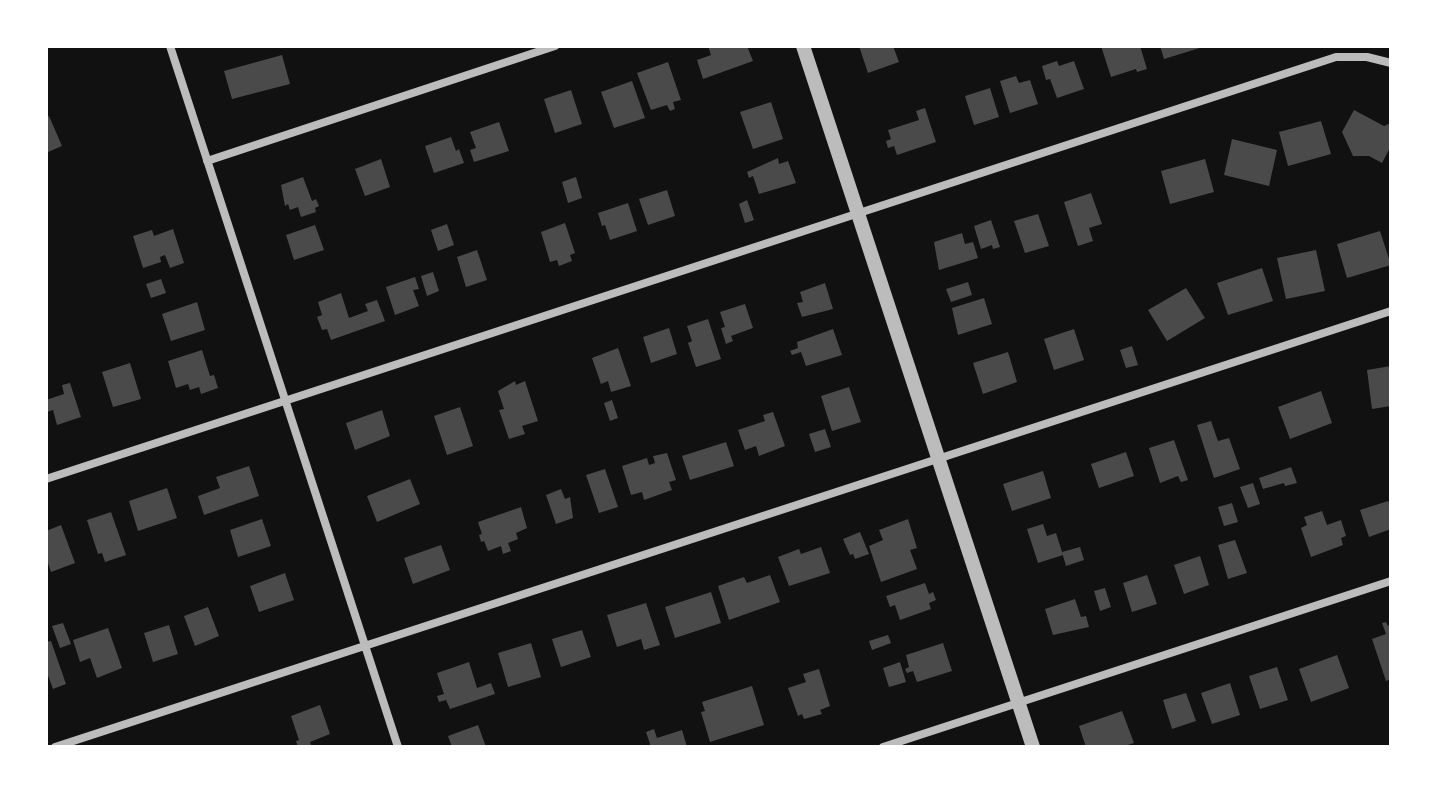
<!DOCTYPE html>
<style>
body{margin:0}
#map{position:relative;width:1437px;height:793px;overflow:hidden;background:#111;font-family:Quicksand,sans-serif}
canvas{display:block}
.frame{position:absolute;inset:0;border:48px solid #fff;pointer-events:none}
</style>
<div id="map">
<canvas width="1437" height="793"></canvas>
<div class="frame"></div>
</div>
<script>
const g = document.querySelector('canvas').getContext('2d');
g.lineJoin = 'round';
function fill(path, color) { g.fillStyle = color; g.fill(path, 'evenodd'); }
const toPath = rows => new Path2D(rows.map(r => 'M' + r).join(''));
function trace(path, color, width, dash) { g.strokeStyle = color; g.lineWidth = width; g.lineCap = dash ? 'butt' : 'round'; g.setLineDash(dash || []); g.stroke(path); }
const building = toPath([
 [708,46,747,46,753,61,703,79,697,60,711,55],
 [859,46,893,46,899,62,868,73],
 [1101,46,1140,46,1147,69,1137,72,1136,69,1111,77],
 [1160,46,1203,46,1203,47,1164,59],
 [282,55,290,84,232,99,224,71],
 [1057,61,1059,66,1074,61,1084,89,1057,98,1050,79,1046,80,1042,66],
 [668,62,681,100,673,102,675,109,670,111,667,105,651,110,637,73],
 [1016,76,1019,83,1030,80,1038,104,1010,113,1000,81],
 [632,81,645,118,614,128,601,92],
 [990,88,999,117,974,125,965,96],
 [571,90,582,124,555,133,544,99],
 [771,102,783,139,753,149,740,112],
 [925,108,936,142,897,155,894,146,888,148,886,141,891,139,888,130,919,120,916,111],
 [1354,110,1384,126,1391,123,1391,146,1382,163,1369,156,1353,156,1342,132],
 [49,116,62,146,46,153,46,117],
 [1321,121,1331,154,1288,166,1279,132],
 [499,122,509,151,474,162,470,150,476,148,470,132],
 [451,137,456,151,459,149,464,163,434,173,425,146],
 [1232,139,1277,150,1269,186,1224,175],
 [778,158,779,164,788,161,796,183,759,194,753,176,749,178,747,172],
 [381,159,390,187,365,196,355,169],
 [1205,159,1214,192,1170,204,1161,171],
 [303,177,312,201,316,199,319,206,315,208,316,212,301,217,298,207,290,210,288,204,285,206,281,185],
 [576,177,582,198,568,203,562,182],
 [667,190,675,216,648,225,639,199],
 [1091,193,1102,224,1089,228,1093,241,1078,246,1064,202],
 [747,200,754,220,745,223,739,204],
 [628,203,637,231,610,240,605,225,602,226,598,213],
 [1038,214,1049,246,1025,253,1014,221],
 [991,220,1000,247,993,249,992,245,981,249,974,226],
 [565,223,575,253,570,255,572,261,559,266,557,260,550,262,541,232],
 [447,224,454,245,438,251,431,230],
 [315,225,324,250,294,260,286,235],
 [173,229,184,263,170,268,165,255,160,257,161,262,143,268,133,236,152,230,154,236],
 [1380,231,1391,265,1347,278,1337,244],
 [962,233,965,244,973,242,978,258,939,270,934,242],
 [477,250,487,280,466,287,457,257],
 [1316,250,1325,291,1286,299,1277,258],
 [1262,268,1273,301,1228,315,1217,283],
 [433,272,439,291,427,296,421,276],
 [415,277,419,289,413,290,419,306,395,315,386,287],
 [161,279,166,293,151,298,146,284],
 [968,282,972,295,951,302,946,289],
 [825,283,833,309,802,317,797,303,803,302,800,292],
 [1186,288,1205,318,1167,341,1148,310],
 [341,293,349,318,368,311,365,304,377,300,385,321,331,340,327,329,322,330,317,317,322,315,318,302],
 [984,298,992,324,958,335,952,308],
 [197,302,205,330,171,341,162,314],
 [745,304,753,328,731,336,733,341,726,344,721,328,725,327,720,312],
 [708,319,721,359,696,367,688,343,692,341,687,326],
 [669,328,677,354,651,363,643,337],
 [833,329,842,355,806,366,801,352,792,355,790,351,798,348,797,342],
 [1074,329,1084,360,1054,370,1044,339],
 [1132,346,1138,365,1126,368,1120,350],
 [618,348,631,386,611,392,608,381,601,384,592,358],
 [202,350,210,376,214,375,218,388,201,394,199,387,190,390,188,384,176,388,168,361],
 [1008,352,1017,382,983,394,973,363],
 [130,363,141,399,113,407,102,372],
 [1391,366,1391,406,1372,409,1367,370],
 [515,381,516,385,525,381,538,421,522,426,525,434,509,439,499,410,504,409,498,391],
 [70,383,81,417,57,425,53,410,47,412,46,400,64,394,62,385],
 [849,387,861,422,832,431,821,396],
 [1321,391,1332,423,1290,439,1278,407],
 [612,400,618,418,610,421,604,403],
 [460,407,473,446,447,455,434,416],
 [382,410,390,436,355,450,346,423],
 [773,412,785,446,759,456,756,446,745,450,738,430,765,421,763,415],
 [1211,421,1218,441,1229,438,1240,469,1214,478,1197,425],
 [825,429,831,447,815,452,809,434],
 [1174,440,1188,480,1181,482,1178,476,1160,483,1149,448],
 [726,442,734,466,690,480,682,456],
 [1126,452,1134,476,1099,488,1091,464],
 [667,453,676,480,669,482,672,490,644,500,642,492,631,495,622,466,647,458,649,465,655,463,653,456],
 [249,466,259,496,204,515,198,496,220,488,216,477],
 [1291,467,1297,483,1285,486,1284,483,1263,489,1259,478],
 [605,469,618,507,599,513,586,475],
 [1043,471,1051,498,1012,511,1003,484],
 [410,479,420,504,377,522,367,496],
 [1253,483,1260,504,1248,508,1240,487],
 [167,488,177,518,138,531,129,501],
 [561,489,565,499,570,497,573,518,556,524,546,495],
 [1388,501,1391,505,1391,529,1369,537,1360,510],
 [1232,503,1238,522,1224,526,1218,507],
 [521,507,527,528,516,533,518,539,508,543,511,551,503,554,501,546,488,551,484,541,481,542,479,535,482,534,478,522],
 [1322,511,1327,525,1341,520,1346,536,1341,538,1343,545,1311,557,1301,528,1307,525,1304,517],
 [111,512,126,555,105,562,102,553,98,554,87,520],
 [262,519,271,546,238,557,230,530],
 [908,519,917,548,910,550,917,569,881,582,869,546,883,540,879,530],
 [1043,524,1047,536,1056,533,1063,555,1038,563,1027,529],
 [61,525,75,563,51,572,46,557,46,531],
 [860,532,869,554,855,559,853,554,850,555,843,539],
 [1235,540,1247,573,1228,579,1218,545],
 [441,545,450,570,413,584,404,558],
 [821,547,830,573,789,586,778,557,799,549,801,554],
 [1080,547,1084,560,1066,566,1062,552],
 [1200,556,1209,585,1184,594,1174,565],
 [285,573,294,600,259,612,250,586],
 [770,575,780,602,729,620,718,586,744,577,747,583],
 [1147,575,1157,604,1132,612,1123,583],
 [925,583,929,594,933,592,936,600,929,603,931,609,900,620,895,605,890,607,886,596],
 [1105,588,1111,607,1100,611,1094,591],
 [711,592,721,623,675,638,665,607],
 [1075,599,1081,617,1086,616,1089,627,1053,635,1045,609],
 [646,603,660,645,644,650,641,639,617,647,607,615],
 [208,607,219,636,195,646,184,616],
 [1386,622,1388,626,1391,624,1391,679,1386,681,1372,639,1386,634,1382,623],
 [63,623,71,644,60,648,52,626],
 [169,625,178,654,153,662,144,633],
 [108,628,122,668,97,678,90,658,80,662,73,640],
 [582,630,591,657,561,667,552,639],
 [888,635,891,643,872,650,869,641],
 [51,641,66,684,53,689,46,670,46,642],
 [531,643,541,677,508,687,498,653],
 [943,643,952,671,917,682,913,671,907,673,905,669,909,667,906,655],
 [1337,655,1349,688,1311,702,1299,669],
 [469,662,477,688,491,683,495,694,450,709,446,700,439,702,437,696,444,694,437,673],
 [900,662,906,682,889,687,883,668],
 [1277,667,1288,700,1260,709,1249,676],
 [819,669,830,706,820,710,822,714,804,719,802,714,798,716,788,688,806,682,803,674],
 [1230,683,1240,715,1212,724,1201,693],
 [752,686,764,725,710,742,701,712,705,711,702,702],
 [1186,693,1196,721,1172,729,1163,700],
 [320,705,330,734,310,742,311,745,298,747,296,741,299,740,291,716],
 [1122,711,1134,743,1121,747,1086,747,1079,726],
 [478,725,486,747,452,747,448,736],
 [654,729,657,738,682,730,687,747,651,747,646,732]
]);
const minor = toPath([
 [170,46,398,747],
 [207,161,555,46],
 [46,479,1336,57,1367,57,1391,63],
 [55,747,1391,311],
 [883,747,1391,581]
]);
const tertiary = toPath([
 [803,46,1033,747]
]);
fill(building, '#4a4a4a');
trace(minor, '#bcbcbc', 8);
trace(tertiary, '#bcbcbc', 14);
</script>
